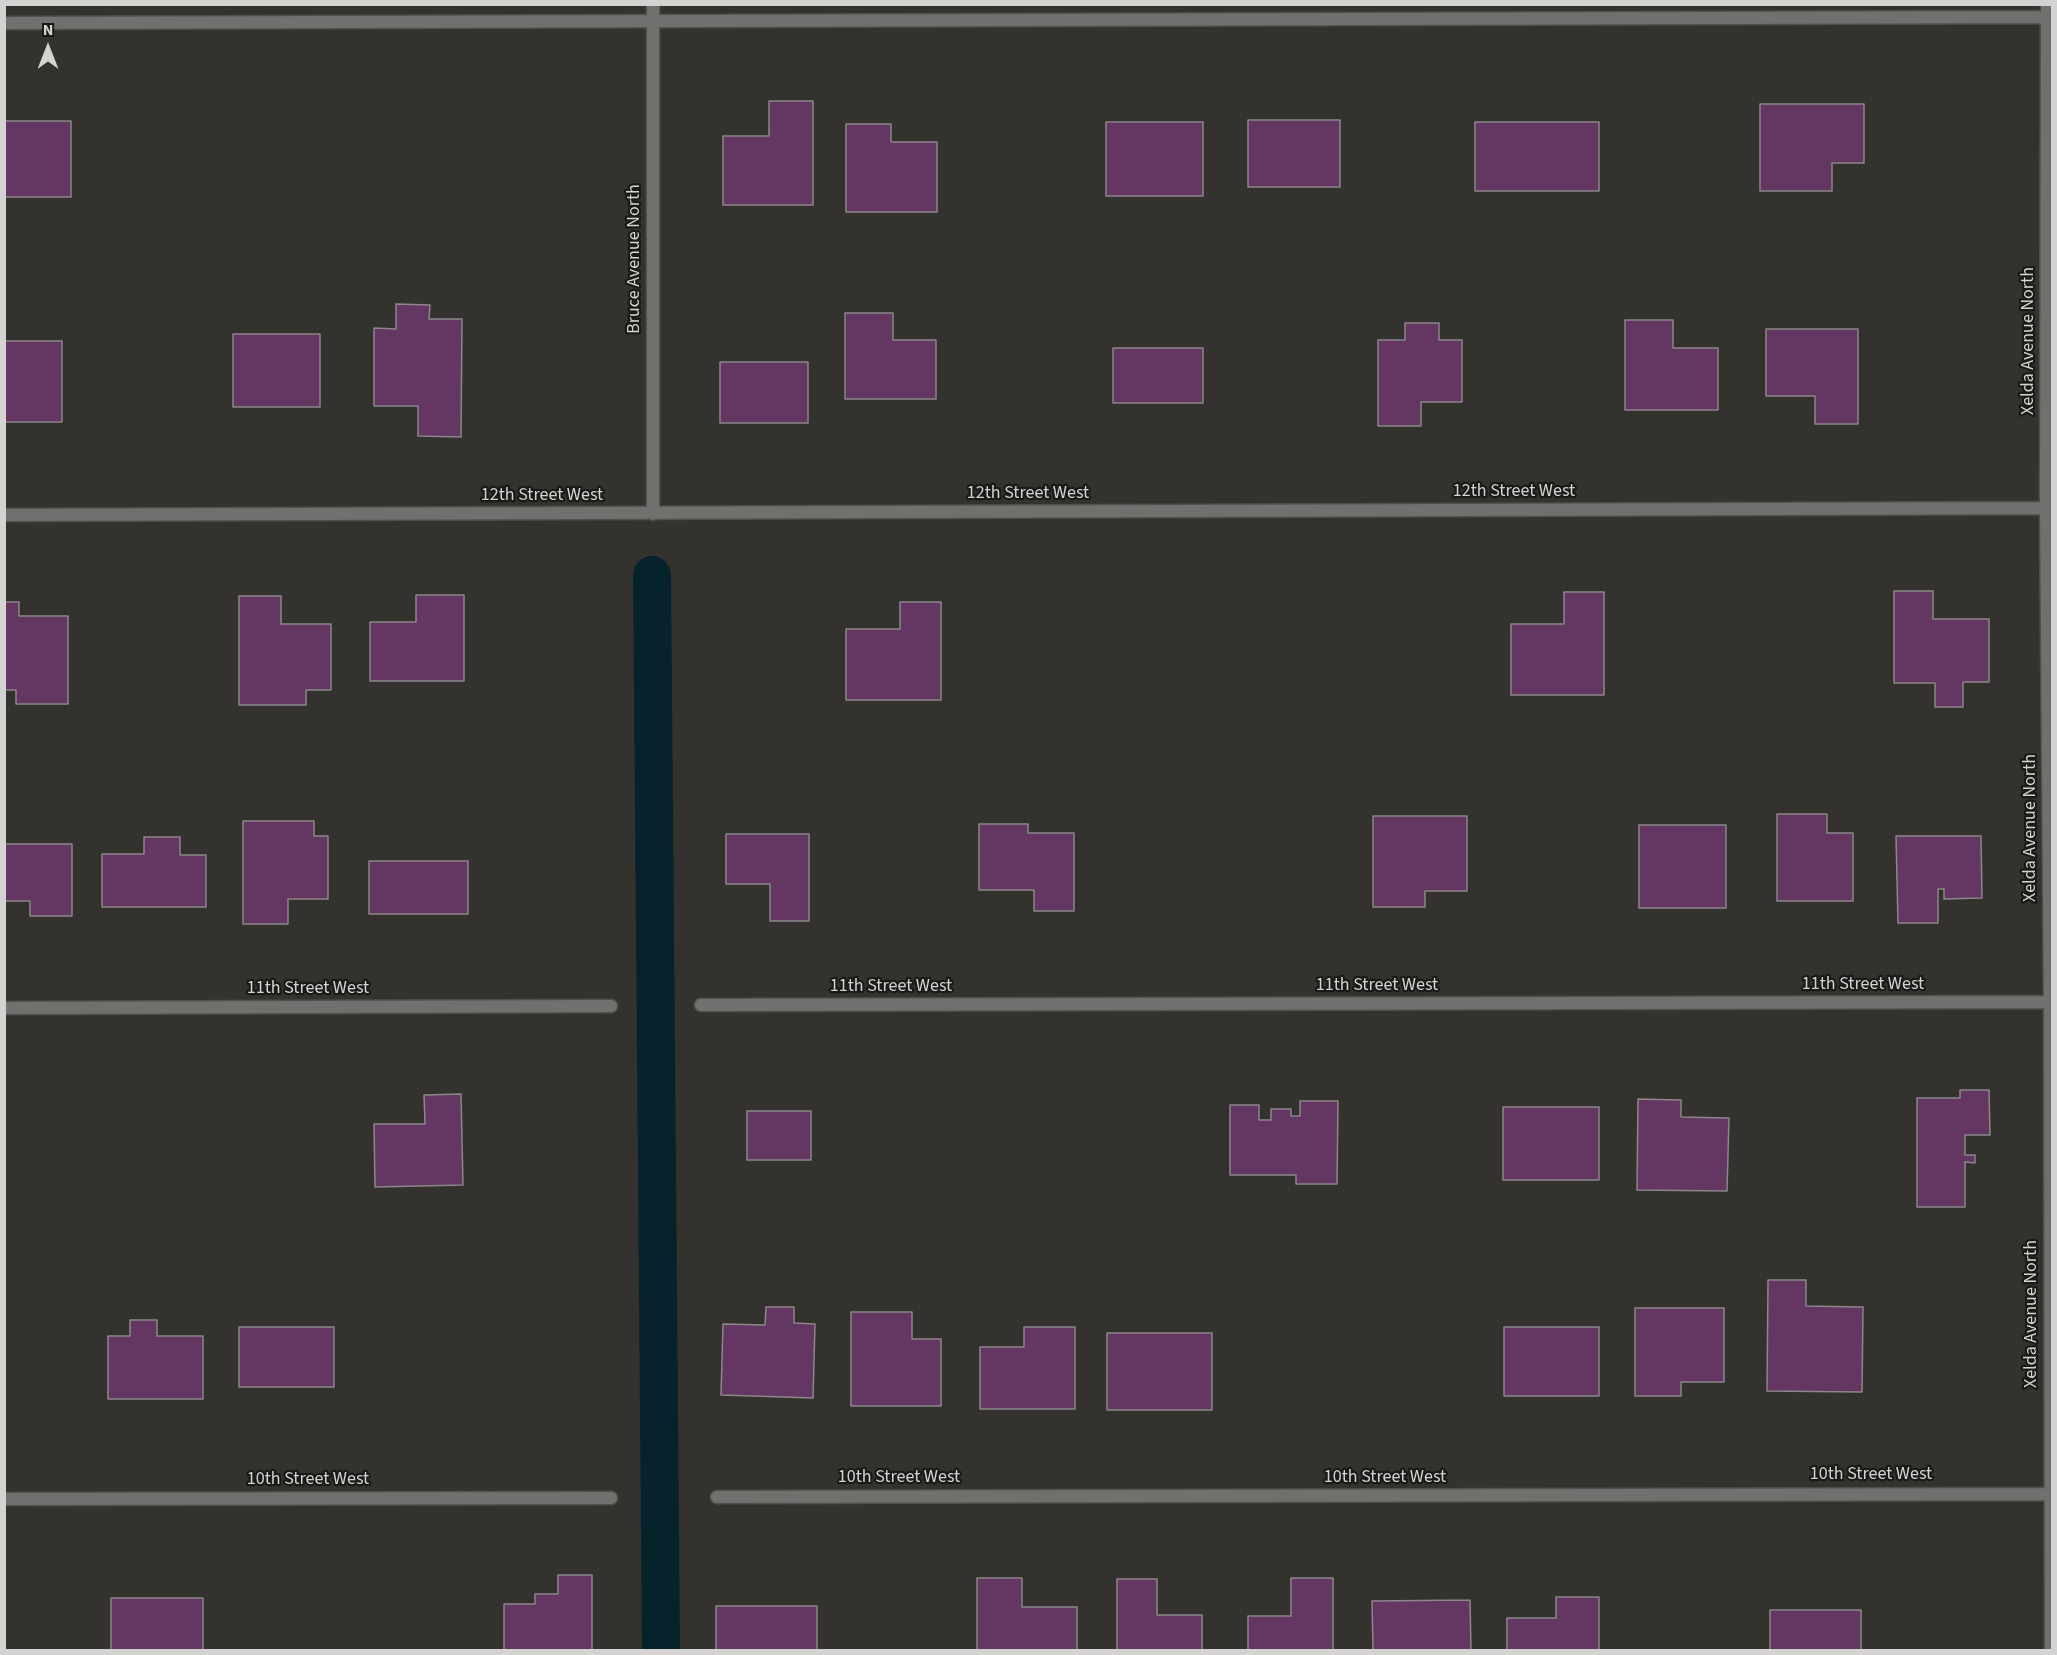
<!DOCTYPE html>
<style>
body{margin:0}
#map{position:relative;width:2057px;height:1655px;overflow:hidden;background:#34322e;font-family:"Source Sans 3",sans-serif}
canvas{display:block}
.frame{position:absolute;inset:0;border:6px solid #d5d3d1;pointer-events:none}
.north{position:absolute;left:18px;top:18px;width:60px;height:60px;-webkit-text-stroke:4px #1b1a18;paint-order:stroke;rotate:0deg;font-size:16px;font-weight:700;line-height:24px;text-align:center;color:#d5d3d1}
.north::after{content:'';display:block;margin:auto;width:21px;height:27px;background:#d5d3d1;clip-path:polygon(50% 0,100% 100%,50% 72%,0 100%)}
</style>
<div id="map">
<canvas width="2057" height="1655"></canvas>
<div class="frame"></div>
<div class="north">N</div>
</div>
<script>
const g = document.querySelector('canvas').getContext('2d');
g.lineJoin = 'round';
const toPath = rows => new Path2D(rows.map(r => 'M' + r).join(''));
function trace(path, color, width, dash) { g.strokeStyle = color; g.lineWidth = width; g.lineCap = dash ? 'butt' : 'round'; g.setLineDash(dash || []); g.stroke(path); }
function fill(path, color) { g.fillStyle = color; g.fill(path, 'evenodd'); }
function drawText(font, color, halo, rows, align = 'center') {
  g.font = font + ' "Source Sans 3",sans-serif'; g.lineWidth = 4.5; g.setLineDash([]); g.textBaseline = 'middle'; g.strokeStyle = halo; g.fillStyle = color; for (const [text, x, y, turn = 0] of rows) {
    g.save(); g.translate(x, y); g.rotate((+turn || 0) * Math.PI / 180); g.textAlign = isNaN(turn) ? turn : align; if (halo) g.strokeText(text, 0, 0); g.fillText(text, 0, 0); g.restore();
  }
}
const canal = toPath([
 [652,575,661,1650]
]);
const building = toPath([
 [769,101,813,101,813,205,723,205,723,136,769,136,769,101],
 [1760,104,1864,104,1864,163,1832,163,1832,191,1760,191,1760,104],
 [1248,120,1340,120,1340,187,1248,187,1248,120],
 [4,121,71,121,71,197,4,197,4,121],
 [1106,122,1203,122,1203,196,1106,196,1106,122],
 [1475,122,1599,122,1599,191,1475,191,1475,122],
 [846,124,891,124,891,142,937,142,937,212,846,212,846,124],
 [396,304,430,305,429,319,462,319,461,437,418,436,418,406,374,406,374,328,396,329,396,304],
 [845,313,893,313,893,340,936,340,936,399,845,399,845,313],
 [1625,320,1673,320,1673,348,1718,348,1718,410,1625,410,1625,320],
 [1405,323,1439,323,1439,340,1462,340,1462,402,1421,402,1421,426,1378,426,1378,340,1405,340,1405,323],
 [1766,329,1858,329,1858,424,1815,424,1815,396,1766,396,1766,329],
 [233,334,320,334,320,407,233,407,233,334],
 [4,341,62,341,62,422,4,422,4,341],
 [1113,348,1203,348,1203,403,1113,403,1113,348],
 [720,362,808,362,808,423,720,423,720,362],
 [1894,591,1933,591,1933,619,1989,619,1989,682,1963,682,1963,707,1935,707,1935,683,1894,683,1894,591],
 [1564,592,1604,592,1604,695,1511,695,1511,624,1564,624,1564,592],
 [416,595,464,595,464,681,370,681,370,622,416,622,416,595],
 [239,596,281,596,281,624,331,624,331,690,306,690,306,705,239,705,239,596],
 [4,602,19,602,19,616,68,616,68,704,16,704,16,690,4,690,4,602],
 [900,602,941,602,941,700,846,700,846,629,900,629,900,602],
 [1777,814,1827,814,1827,833,1853,833,1853,901,1777,901,1777,814],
 [1373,816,1467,816,1467,891,1425,891,1425,907,1373,907,1373,816],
 [243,821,314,821,314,836,328,836,328,899,288,899,288,924,243,924,243,821],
 [979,824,1028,824,1028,833,1074,833,1074,911,1034,911,1034,890,979,890,979,824],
 [1639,825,1726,825,1726,908,1639,908,1639,825],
 [726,834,809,834,809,921,770,921,770,884,726,884,726,834],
 [1896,836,1981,836,1982,898,1944,899,1944,889,1938,889,1938,923,1898,923,1896,836],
 [144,837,180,837,180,855,206,855,206,907,102,907,102,854,144,854,144,837],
 [4,844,72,844,72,916,30,916,30,901,4,901,4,844],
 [369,861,468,861,468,914,369,914,369,861],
 [1960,1090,1989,1090,1990,1135,1965,1135,1965,1155,1975,1155,1975,1163,1965,1162,1965,1207,1917,1207,1917,1098,1960,1098,1960,1090],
 [461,1094,463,1185,375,1187,374,1124,425,1124,424,1095,461,1094],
 [1638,1099,1681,1100,1681,1117,1729,1118,1727,1191,1637,1190,1638,1099],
 [1300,1101,1338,1101,1337,1184,1296,1184,1296,1175,1230,1175,1230,1105,1259,1105,1259,1120,1271,1120,1271,1109,1291,1109,1291,1116,1300,1116,1300,1101],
 [1503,1107,1599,1107,1599,1180,1503,1180,1503,1107],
 [747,1111,811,1111,811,1160,747,1160,747,1111],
 [1768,1280,1806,1280,1806,1306,1863,1307,1862,1392,1767,1391,1768,1280],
 [766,1307,794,1307,794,1323,815,1324,813,1398,721,1395,723,1324,765,1325,766,1307],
 [1635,1308,1724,1308,1724,1382,1681,1382,1681,1396,1635,1396,1635,1308],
 [851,1312,912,1312,912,1339,941,1339,941,1406,851,1406,851,1312],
 [130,1320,157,1320,157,1336,203,1336,203,1399,108,1399,108,1336,130,1336,130,1320],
 [239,1327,334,1327,334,1387,239,1387,239,1327],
 [1024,1327,1075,1327,1075,1409,980,1409,980,1347,1024,1347,1024,1327],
 [1504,1327,1599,1327,1599,1396,1504,1396,1504,1327],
 [1107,1333,1212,1333,1212,1410,1107,1410,1107,1333],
 [558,1575,592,1575,592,1650,504,1650,504,1604,535,1604,535,1594,558,1594,558,1575],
 [977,1578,1022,1578,1022,1607,1077,1607,1077,1650,977,1650,977,1578],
 [1291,1578,1333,1578,1333,1650,1248,1650,1248,1616,1291,1616,1291,1578],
 [1117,1579,1157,1579,1157,1615,1202,1615,1202,1650,1117,1650,1117,1579],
 [1556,1597,1599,1597,1599,1650,1507,1650,1507,1618,1556,1618,1556,1597],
 [111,1598,203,1598,203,1650,111,1650,111,1598],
 [1470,1600,1471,1650,1373,1650,1372,1601,1470,1600],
 [716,1606,817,1606,817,1650,716,1650,716,1606],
 [1770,1610,1861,1610,1861,1650,1770,1650,1770,1610]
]);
const minor = toPath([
 [653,4,653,514],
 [2047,4,2046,508,2050,1002,2051,1650],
 [4,23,2052,17],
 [4,515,2052,508],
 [701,1005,2052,1002],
 [4,1008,611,1006],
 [717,1497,2052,1494],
 [4,1499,611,1498]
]);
const streetNames = [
 ["Bruce Avenue North",635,259,-90],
 ["Xelda Avenue North",2029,341,-90],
 ["12th Street West",1514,492],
 ["12th Street West",1028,494],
 ["12th Street West",542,496],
 ["Xelda Avenue North",2031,828,-90],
 ["11th Street West",1863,985],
 ["11th Street West",1377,986],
 ["11th Street West",891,987],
 ["11th Street West",308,989],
 ["Xelda Avenue North",2032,1314,-90],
 ["10th Street West",1871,1475],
 ["10th Street West",899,1478],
 ["10th Street West",1385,1478],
 ["10th Street West",308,1480]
];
trace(canal, '#06222a', 38);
fill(building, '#643762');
trace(building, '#8b878b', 1.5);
trace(minor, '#514f4b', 15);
trace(minor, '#72706e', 12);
drawText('18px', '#d5d3d1', '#1b1a18', streetNames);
</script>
